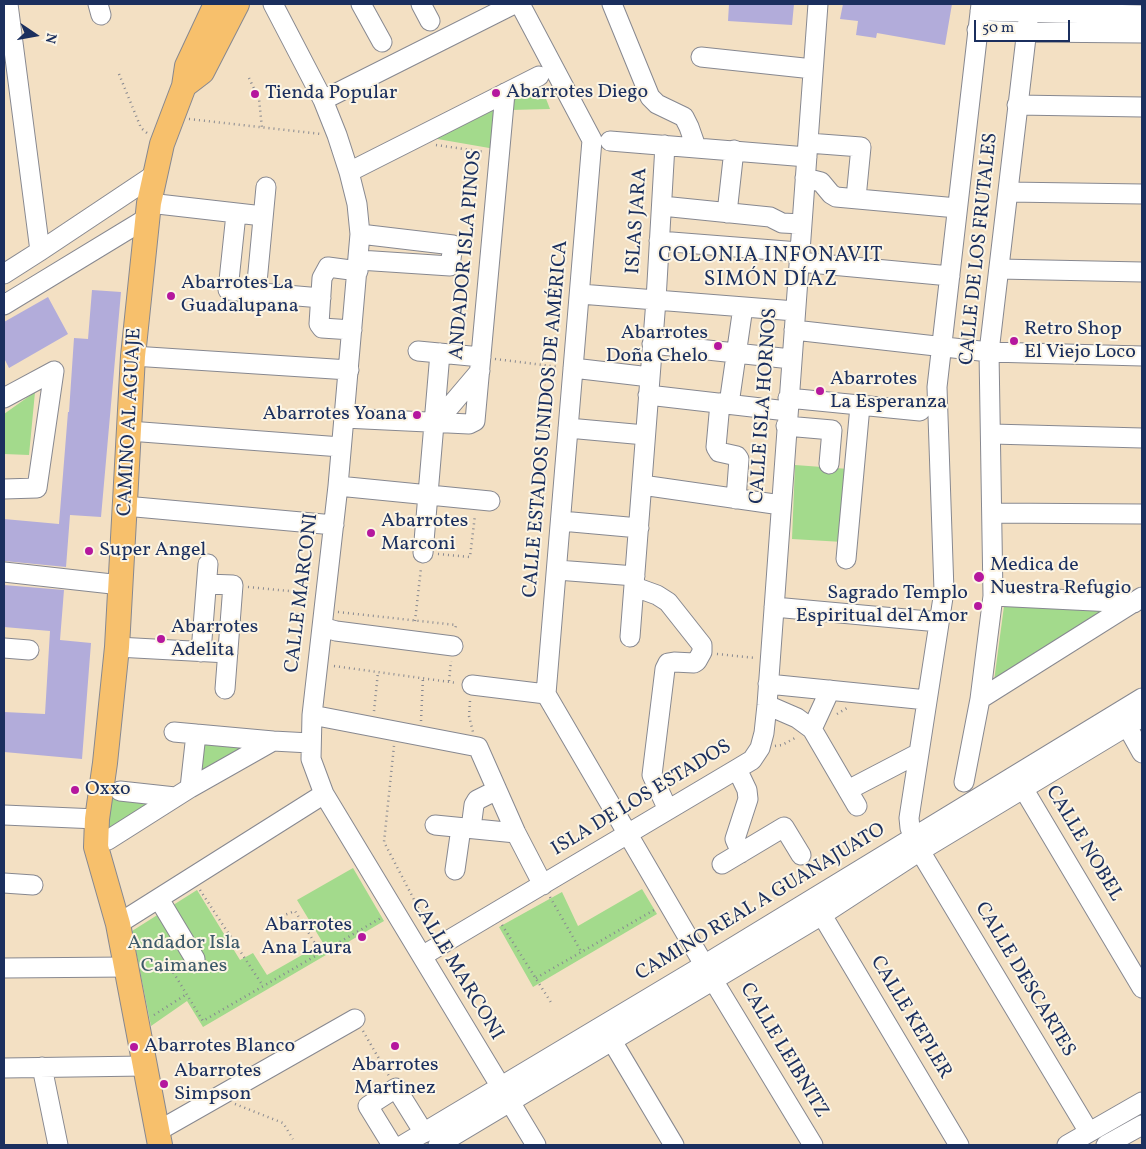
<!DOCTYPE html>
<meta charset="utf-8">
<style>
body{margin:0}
#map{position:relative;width:1146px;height:1149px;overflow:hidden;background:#f3e0c3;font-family:Vollkorn,serif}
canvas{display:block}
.frame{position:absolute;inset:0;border:5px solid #1b2f5e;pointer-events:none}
.north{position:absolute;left:10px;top:10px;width:50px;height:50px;-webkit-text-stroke:4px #fcf5e5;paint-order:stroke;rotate:102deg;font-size:14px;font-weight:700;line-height:20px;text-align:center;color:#1b2f5e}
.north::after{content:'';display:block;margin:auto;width:18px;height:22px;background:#1b2f5e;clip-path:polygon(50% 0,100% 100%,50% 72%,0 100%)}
.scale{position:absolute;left:974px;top:20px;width:96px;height:22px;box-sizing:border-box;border:2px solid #1b2f5e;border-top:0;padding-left:6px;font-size:15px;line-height:18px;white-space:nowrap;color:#1b2f5e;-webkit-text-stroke:4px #fcf5e5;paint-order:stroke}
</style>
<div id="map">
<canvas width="1146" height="1149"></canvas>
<div class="frame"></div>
<div class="north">N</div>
<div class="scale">50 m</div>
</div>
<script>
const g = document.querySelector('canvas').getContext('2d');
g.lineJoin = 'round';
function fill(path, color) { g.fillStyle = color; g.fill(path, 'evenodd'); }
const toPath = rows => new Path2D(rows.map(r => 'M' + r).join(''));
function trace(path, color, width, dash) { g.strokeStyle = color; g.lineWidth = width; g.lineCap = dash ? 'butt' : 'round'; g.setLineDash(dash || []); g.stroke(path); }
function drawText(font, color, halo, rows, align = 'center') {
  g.font = font + ' Vollkorn,serif'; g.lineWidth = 4; g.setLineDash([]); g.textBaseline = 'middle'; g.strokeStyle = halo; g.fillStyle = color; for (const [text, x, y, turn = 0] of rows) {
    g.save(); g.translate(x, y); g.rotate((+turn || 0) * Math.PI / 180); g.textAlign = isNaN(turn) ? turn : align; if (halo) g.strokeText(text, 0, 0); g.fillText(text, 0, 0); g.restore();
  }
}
const green = toPath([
 [541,86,550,109,510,110,513,99],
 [500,107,495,149,426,137],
 [35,392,29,455,4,454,4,414],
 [795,465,849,469,843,542,792,539],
 [1004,606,1111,608,994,681],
 [203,738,257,742,199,778],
 [111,798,160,801,104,839],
 [353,868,384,921,203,1027,187,1001,151,1026,132,931,197,890,240,960,253,953,267,975,323,943,297,900],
 [642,889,657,914,533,987,499,927,562,892,578,926]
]);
const building = toPath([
 [729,4,794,4,792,25,728,21],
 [843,4,952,4,945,45,877,33,876,38,856,35,858,21,840,19],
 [92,290,121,292,101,517,70,515,66,567,4,561,4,519,59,524,68,412,69,412,74,338,88,339],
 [48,297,68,334,9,368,4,358,4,322],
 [4,585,64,590,60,640,91,643,82,759,4,752,4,712,45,714,50,631,4,627]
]);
const path = toPath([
 [119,74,141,128,147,133],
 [249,78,259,99,262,128],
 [189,119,321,134],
 [436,145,485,152],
 [495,359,559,367],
 [438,554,470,557,475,515],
 [248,587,310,593],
 [338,612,456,625,455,631],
 [415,621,421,568],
 [717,654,756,658],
 [334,666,457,683],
 [449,681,451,661],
 [470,701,469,716,473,732],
 [374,711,378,672],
 [837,714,847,708],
 [421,721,423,677],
 [394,746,384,842,432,934],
 [775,746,782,745,797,737],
 [200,890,263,986],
 [550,897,582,953],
 [277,918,295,911,321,953],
 [502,925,552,1004],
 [181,967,173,972,203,1021,381,918],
 [536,978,656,909],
 [154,1015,187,994],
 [363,1031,389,1076],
 [235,1104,283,1123,293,1139]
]);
const minor = toPath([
 [8,4,40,251],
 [98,4,101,15],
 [273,4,323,100,337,135,349,172,357,204,360,234,338,486,312,715,311,759,324,794,536,1145],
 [361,4,382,42],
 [421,4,430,21],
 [520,4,592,140,546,694,713,980,813,1145],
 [612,4,650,97,657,104,684,117,689,127,696,147],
 [981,4,937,387,944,591,909,818,910,828,920,851,1089,1132],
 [980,11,1142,15],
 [977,30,1027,32,1142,33],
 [701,57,813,69],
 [323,100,514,4],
 [1017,105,1142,107],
 [610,141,807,157],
 [808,143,861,147,856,198],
 [349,172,539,76],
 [805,178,821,182,831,194,836,197,957,208],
 [1008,192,1142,194],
 [149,203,263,216],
 [662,206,770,217,782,223,802,224],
 [727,213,734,150],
 [236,214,228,290,321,298],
 [659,241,799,252],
 [359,260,450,266,453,245,360,234],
 [799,262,950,276],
 [999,269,1142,272],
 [4,274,40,251,154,175],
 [256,293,266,187],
 [580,294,795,311],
 [4,305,147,218],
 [352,330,322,328,319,324,322,278,328,267,358,271],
 [794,330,989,352,1142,356],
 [652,344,791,359],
 [418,351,481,357],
 [133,356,349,370],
 [573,368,650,377],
 [648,395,787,411],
 [4,398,54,371],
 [788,398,920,411],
 [720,403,716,447,719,452,737,456,739,459,736,499],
 [729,404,743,307],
 [344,418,469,424,475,421,505,93],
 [435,424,480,371],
 [786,426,832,430,829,464],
 [568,428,645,435],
 [129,431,341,447],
 [992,434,1142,438],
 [642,485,781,505],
 [338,486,490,501],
 [4,489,37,488,54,371],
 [125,506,334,525],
 [993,513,1142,514],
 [561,521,639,528],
 [423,553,440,353],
 [846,559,860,406],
 [557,570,635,576],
 [4,572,121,585],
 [207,584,233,585,225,689],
 [635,587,657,595,668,602,702,645,702,652,697,661,694,663,674,662,668,663,665,669,652,775,668,810],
 [993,596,1134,603],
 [774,607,939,622],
 [322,627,336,631,453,646],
 [630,637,656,300,665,145],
 [117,647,228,653],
 [4,648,29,650],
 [201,652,208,564],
 [768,684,927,700],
 [472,685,546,694],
 [980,699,1142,597],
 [767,705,797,718,812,729,857,806],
 [312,715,478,747,516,833,543,885],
 [1127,726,1142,753],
 [812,729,830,690],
 [174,732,273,741],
 [737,769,747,790,748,799,735,839,741,853],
 [1017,778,1142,988],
 [964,782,980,699,993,596,989,352,1029,12],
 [190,788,196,734],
 [848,790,919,753],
 [120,791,175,797],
 [4,815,97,819],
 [435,825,516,833],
 [471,828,474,805,477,800,497,790],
 [108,840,190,788,273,741,310,743],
 [722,864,784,827,801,855],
 [455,870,461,828],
 [4,883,33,885],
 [159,899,195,959],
 [822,915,959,1145],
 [118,924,324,794],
 [422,956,737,769,752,760,760,748,764,733,767,705,818,4],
 [4,968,128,967],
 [612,1041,674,1145],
 [42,1067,58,1145],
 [4,1068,145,1066],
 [158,1131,355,1019],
 [392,1145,368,1106,396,1088,424,1133],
 [403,1145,704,965,1142,698],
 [438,1145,822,915,920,851,1142,717],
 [1067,1145,1142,1102],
 [1106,1145,1142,1125]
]);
const major = toPath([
 [185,85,202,72,237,4],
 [160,1145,118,924,96,847,97,819,105,763,117,647,133,356,149,203,162,144,184,86,187,66,216,4]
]);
const markers = [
 [496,93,5,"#b5179e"],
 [255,94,5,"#b5179e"],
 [171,296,5,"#b5179e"],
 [1014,341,5,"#b5179e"],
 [718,346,5,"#b5179e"],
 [820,391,5,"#b5179e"],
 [417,415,5,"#b5179e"],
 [371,533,5,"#b5179e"],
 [89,551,5,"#b5179e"],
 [979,577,6,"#b5179e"],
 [978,606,5,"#b5179e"],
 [161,639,5,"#b5179e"],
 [75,790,5,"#b5179e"],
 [362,937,5,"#b5179e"],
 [395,1046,5,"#b5179e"],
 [134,1047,5,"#b5179e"],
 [164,1084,5,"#b5179e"]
];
const poiNames = [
 ["Abarrotes Diego",506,93],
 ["Tienda Popular",265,94],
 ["Abarrotes La",181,284],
 ["Guadalupana",181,307],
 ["Retro Shop",1024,330],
 ["El Viejo Loco",1024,353],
 ["Abarrotes",708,334,"right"],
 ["Doña Chelo",708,357,"right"],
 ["Abarrotes",830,380],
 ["La Esperanza",830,403],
 ["Abarrotes Yoana",407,415,"right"],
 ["Abarrotes",381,522],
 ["Marconi",381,545],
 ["Super Angel",99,551],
 ["Medica de",990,566],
 ["Nuestra Refugio",990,589],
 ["Sagrado Templo",968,594,"right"],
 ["Espiritual del Amor",968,617,"right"],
 ["Abarrotes",171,628],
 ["Adelita",171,651],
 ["Oxxo",85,790],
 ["Abarrotes",352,926,"right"],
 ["Ana Laura",352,949,"right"],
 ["Abarrotes Blanco",144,1047],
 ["Abarrotes",395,1066,"center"],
 ["Martinez",395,1089,"center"],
 ["Abarrotes",174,1072],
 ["Simpson",174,1095]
];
const streetNames = [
 ["ISLAS JARA",638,221,-86],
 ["CALLE DE LOS FRUTALES",980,249,-84],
 ["ANDADOR ISLA PINOS",467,255,-85],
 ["CALLE ISLA HORNOS",765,406,-86],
 ["CALLE ESTADOS UNIDOS DE AMÉRICA",547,419,-85],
 ["CAMINO AL AGUAJE",131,422,-87],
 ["CALLE MARCONI",303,593,-83],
 ["ISLA DE LOS ESTADOS",642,799,-31],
 ["CALLE NOBEL",1083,844,59],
 ["CAMINO REAL A GUANAJUATO",761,903,-31],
 ["CALLE MARCONI",456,970,59],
 ["CALLE DESCARTES",1024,980,59],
 ["CALLE KEPLER",910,1018,59],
 ["CALLE LEIBNITZ",783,1051,59]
];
const parkNames = [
 ["Andador Isla",184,944],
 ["Caimanes",184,967]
];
const neighbourhoodNames = [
 ["COLONIA INFONAVIT",771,257],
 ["SIMÓN DÍAZ",771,281]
];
fill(green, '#a3da8c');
fill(building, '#b2acda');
trace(minor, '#878890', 21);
trace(major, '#878890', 26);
trace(path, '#878890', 2.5, [1, 4]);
trace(minor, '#fff', 19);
trace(major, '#f7c06c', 24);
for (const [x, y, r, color] of markers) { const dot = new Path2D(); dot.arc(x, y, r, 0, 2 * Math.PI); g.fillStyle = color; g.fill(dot); trace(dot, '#fcf5e5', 2); }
drawText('20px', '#1b2f5e', '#fcf5e5', poiNames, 'left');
drawText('20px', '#1b2f5e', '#fcf5e5', streetNames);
drawText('20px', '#3d5a6a', '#fcf5e5', parkNames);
g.letterSpacing = '1px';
drawText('21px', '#1b2f5e', '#fcf5e5', neighbourhoodNames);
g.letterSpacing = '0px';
</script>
